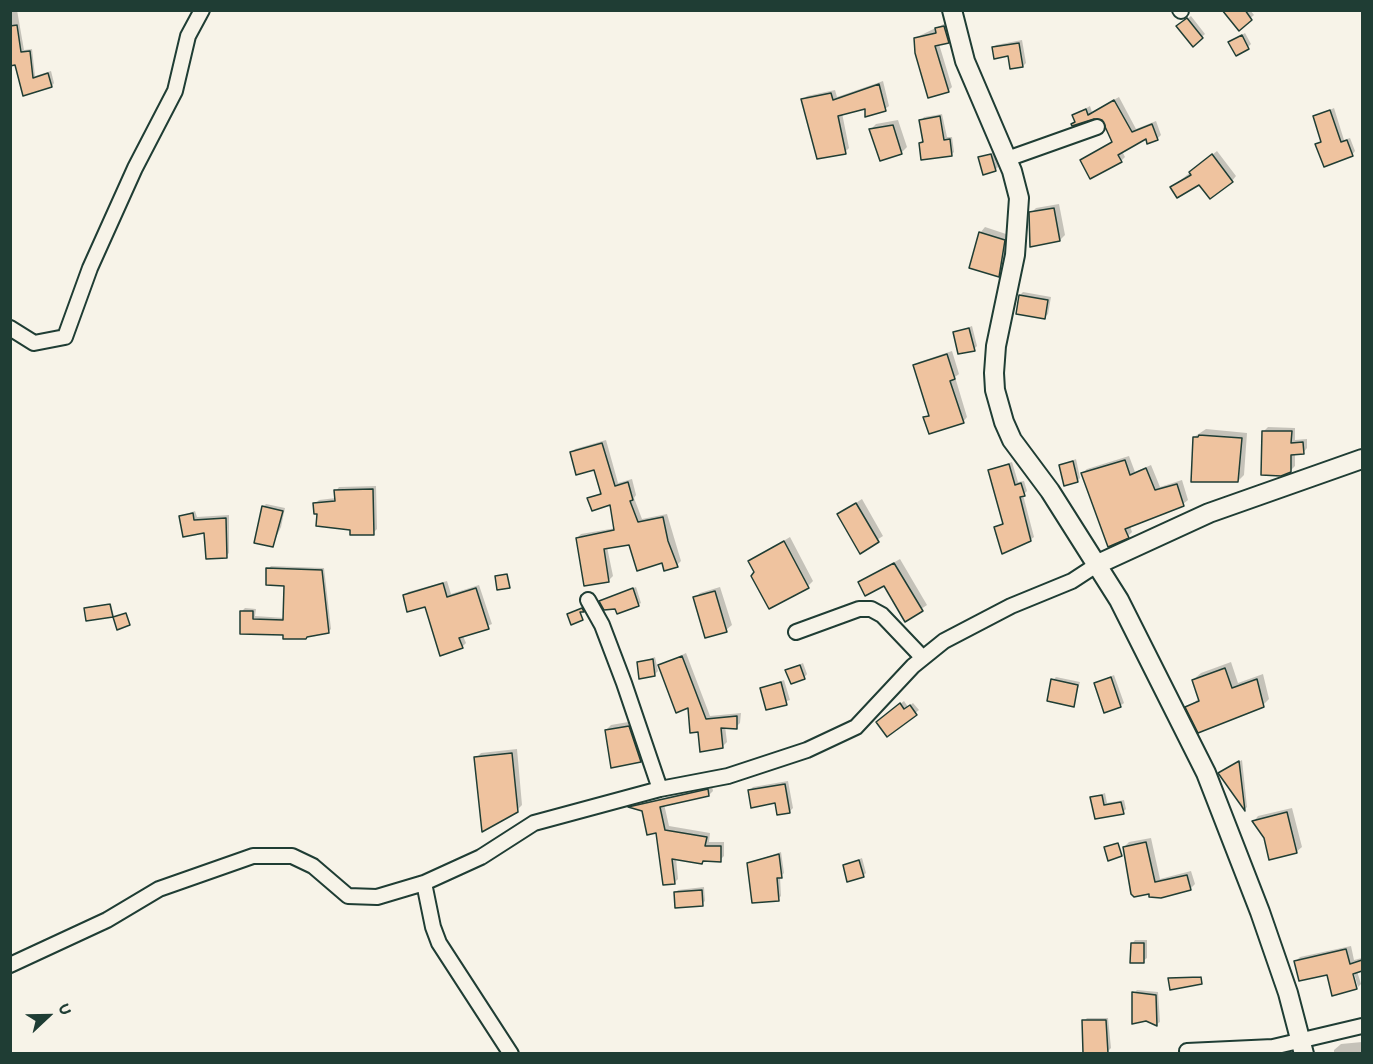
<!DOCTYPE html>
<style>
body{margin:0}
#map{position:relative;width:1373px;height:1064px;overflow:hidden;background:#f7f3e8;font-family:Itim,sans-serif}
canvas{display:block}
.frame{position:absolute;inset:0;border:12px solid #1f3d34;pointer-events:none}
.north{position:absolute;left:18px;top:986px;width:60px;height:60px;-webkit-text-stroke:4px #f7f3e8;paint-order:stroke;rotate:68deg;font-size:16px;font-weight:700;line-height:24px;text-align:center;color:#1f3d34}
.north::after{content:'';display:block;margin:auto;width:21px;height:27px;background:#1f3d34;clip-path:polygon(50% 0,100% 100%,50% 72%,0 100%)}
</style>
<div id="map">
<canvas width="1373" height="1064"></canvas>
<div class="frame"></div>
<div class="north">U</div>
</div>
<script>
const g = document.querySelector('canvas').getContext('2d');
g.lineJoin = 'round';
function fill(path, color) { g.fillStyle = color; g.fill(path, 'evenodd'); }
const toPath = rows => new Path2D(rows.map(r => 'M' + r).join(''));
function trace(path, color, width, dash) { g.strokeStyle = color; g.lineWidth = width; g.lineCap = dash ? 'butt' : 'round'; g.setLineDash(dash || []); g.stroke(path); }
const shadow = toPath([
 [10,10,17,10,24,50,32,49,35,76,51,71,54,83,52,86,24,94,16,64,10,64],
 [1224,10,1250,10,1254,15,1239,28],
 [1191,16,1205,34,1193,45,1181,23],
 [948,22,952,37,939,44,952,87,948,91,915,38],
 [1245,33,1251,44,1248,47,1230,42],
 [1022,40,1026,63,1023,66,1009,55,993,48,996,45],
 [883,81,889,106,885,109,867,107,842,113,849,148,845,152,803,100,807,96,835,90,837,97],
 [1119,97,1136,129,1156,121,1161,135,1157,139,1146,137,1122,151,1125,157,1121,161,1091,177,1082,160,1114,141,1103,118,1094,117,1076,121,1074,115,1090,106,1092,112],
 [1334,108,1344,140,1350,138,1355,151,1352,155,1317,144,1323,140,1315,117],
 [942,114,947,137,952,137,954,152,951,155,920,143,924,139,921,121,924,117],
 [898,120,907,147,902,152,880,159,871,129,876,124],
 [1217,151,1236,176,1232,181,1172,187],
 [994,152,998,167,995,170,980,158],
 [1059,204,1065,235,1060,240,1031,213,1036,208],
 [985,227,1009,235,1004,270,999,275,980,233],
 [1023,292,1051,297,1048,314,1045,317,1020,295],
 [972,326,977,346,974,349,954,333],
 [952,351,959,374,955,377,967,417,963,422,925,418,930,413,915,366,919,362],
 [1268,427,1295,428,1295,440,1307,439,1307,448,1303,453,1295,454,1295,466,1290,471,1264,431],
 [1206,429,1247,433,1244,475,1238,481,1194,437],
 [606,440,618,483,632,479,636,495,634,498,642,519,667,514,681,561,677,565,663,561,630,543,607,547,613,576,609,580,585,584,577,538,581,534,616,528,611,503,589,499,602,492,595,468,571,453,575,449],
 [1129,456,1135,472,1151,465,1160,487,1182,480,1188,500,1183,504,1130,526,1132,532,1128,536,1082,473,1087,469],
 [1076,459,1080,478,1077,481,1061,465],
 [1012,462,1018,482,1024,481,1027,491,1023,495,1034,537,1030,540,996,527,1004,522,989,470],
 [376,486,377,529,373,533,351,529,315,504,319,500,336,498,336,491,339,487],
 [862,499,883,536,860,551,839,514],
 [266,504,285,508,281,527,272,546,263,507],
 [195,511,197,517,229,515,229,553,226,556,206,531,180,516],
 [790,537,813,581,808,586,750,561],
 [900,559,927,605,905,620,884,584,860,582],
 [271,566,324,568,331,629,328,632,241,632,242,611,245,608,256,609,255,616,285,618,285,584,268,569],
 [447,581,451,594,479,585,492,624,463,636,466,643,462,647,426,605,405,596,408,592],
 [636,587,641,603,638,605,616,608,601,602],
 [720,587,732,625,726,630,695,598,700,593],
 [111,604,114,616,87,619,87,607],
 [686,653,710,716,741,713,740,723,736,727,725,726,727,742,723,746,700,731,689,706,660,666],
 [655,657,658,671,655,674,638,663],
 [1231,662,1238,683,1263,674,1269,699,1263,705,1187,707,1200,698,1194,679,1201,673],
 [803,663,807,674,804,678,787,670],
 [1114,675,1124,703,1120,706,1096,683],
 [1056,677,1080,682,1073,705,1053,680],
 [784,680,790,700,767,708,762,688],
 [904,701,908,707,913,703,919,710,888,735,881,719],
 [634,721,646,756,641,761,613,766,606,730,611,725],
 [517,749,522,805,517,810,476,758,481,753],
 [1242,760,1247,807,1245,809,1220,773],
 [788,781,793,808,790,811,778,813,776,802,750,790,753,787],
 [712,786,713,791,709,795,664,804,669,826,710,833,709,842,724,842,724,856,720,860,702,862,676,858,678,879,674,883,657,831,643,809,631,806],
 [1105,793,1107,803,1124,800,1126,809,1123,812,1096,818,1092,798],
 [1292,808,1302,847,1296,852,1265,837,1254,821,1258,816],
 [1151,838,1160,879,1191,871,1195,884,1190,889,1150,892,1124,847,1129,842],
 [781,852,784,873,780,877,781,896,778,899,748,863],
 [862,858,866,873,863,876,845,865],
 [704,887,705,901,702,904,675,893,678,890],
 [1135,940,1147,940,1147,958,1143,961,1132,944],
 [1351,946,1354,960,1362,958,1362,970,1357,971,1361,984,1358,987,1352,966,1350,967,1356,988,1296,961,1300,957],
 [1137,990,1158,992,1160,1022,1157,1024,1146,1020,1134,993],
 [1087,1018,1108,1018,1111,1048,1108,1051,1084,1053,1084,1021],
 [1362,1042,1362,1054,1334,1054,1334,1050,1341,1044]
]);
const building = toPath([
 [1222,10,1245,10,1252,20,1239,31,1222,10],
 [1187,18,1203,38,1193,47,1176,26,1187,18],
 [17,25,21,52,30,51,33,78,48,73,52,87,23,96,15,65,10,66,10,26,17,25],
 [944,26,949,43,935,46,949,92,928,98,915,53,914,38,936,33,935,28,944,26],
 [1242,35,1249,49,1236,56,1228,42,1242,35],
 [1019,43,1023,67,1010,69,1008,56,994,59,992,47,1019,43],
 [879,84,886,111,865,117,865,109,838,116,846,154,817,159,801,99,831,93,833,100,879,84],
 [1114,100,1132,132,1152,124,1158,140,1147,144,1146,139,1118,155,1122,162,1090,179,1080,160,1112,142,1102,120,1094,119,1072,126,1071,124,1075,122,1072,115,1086,109,1088,115,1114,100],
 [1330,110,1341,142,1347,140,1353,156,1324,167,1315,144,1321,142,1313,116,1330,110],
 [940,116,944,140,950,139,952,156,921,160,919,143,923,142,919,120,940,116],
 [893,125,902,154,880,161,869,129,893,125],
 [991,154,996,171,983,175,978,157,991,154],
 [1212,154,1233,182,1210,199,1199,185,1177,198,1170,187,1191,175,1189,172,1212,154],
 [1054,208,1060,241,1030,247,1029,212,1054,208],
 [979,232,1005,240,999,277,969,268,979,232],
 [1019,295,1048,300,1045,319,1016,314,1019,295],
 [969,328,975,351,958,354,953,332,969,328],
 [947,354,955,379,950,381,964,423,929,434,923,417,929,416,913,365,947,354],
 [1262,431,1292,431,1291,443,1303,442,1304,454,1291,455,1291,472,1281,476,1261,475,1262,431],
 [1199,435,1242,438,1238,482,1191,482,1193,437,1198,437,1199,435],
 [602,443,615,486,628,482,633,500,630,501,638,522,663,517,668,541,678,567,664,571,662,563,637,571,629,545,604,549,609,582,584,586,576,538,614,530,610,505,592,511,587,498,601,494,594,470,576,475,570,452,602,443],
 [1125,460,1130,475,1146,468,1155,490,1177,484,1184,506,1125,529,1129,538,1108,547,1081,473,1125,460],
 [1073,461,1078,482,1064,486,1059,465,1073,461],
 [1009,464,1015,485,1021,483,1025,496,1020,497,1031,541,1002,554,994,527,1003,524,988,470,1009,464],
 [373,489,374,535,350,535,350,530,316,526,317,514,314,514,313,503,335,501,334,490,373,489],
 [856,503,879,542,860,554,837,514,856,503],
 [262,506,283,511,273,547,254,543,262,506],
 [193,513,194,520,226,518,227,558,206,559,204,533,183,537,179,516,193,513],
 [784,541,809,588,769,609,751,576,754,572,748,561,784,541],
 [894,563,923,611,905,622,884,586,865,596,858,582,894,563],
 [266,568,322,570,329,633,307,637,306,639,283,639,283,635,240,634,240,611,253,611,253,619,283,620,284,586,266,585,266,568],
 [507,574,510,588,497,590,495,576,507,574],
 [443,583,447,597,476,588,489,629,459,638,463,648,440,656,425,607,407,612,403,595,443,583],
 [633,588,639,606,617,614,615,609,604,610,599,601,633,588],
 [715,591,727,632,705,638,693,597,715,591],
 [110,604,113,617,126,613,130,625,117,630,113,617,86,621,84,608,110,604],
 [582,608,584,612,580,612,583,620,571,625,567,614,582,608],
 [682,656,706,719,737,716,737,729,721,728,723,748,700,752,698,732,690,733,688,708,676,713,658,665,682,656],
 [653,659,655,676,639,679,637,662,653,659],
 [800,665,805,679,791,684,785,670,800,665],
 [1225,668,1232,688,1257,679,1264,707,1198,733,1185,707,1199,701,1192,680,1225,668],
 [1111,677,1121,707,1104,713,1094,683,1111,677],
 [1051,679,1078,685,1074,707,1047,701,1051,679],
 [781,682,787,705,766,710,760,688,781,682],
 [900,703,904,709,910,705,917,715,887,737,876,722,900,703],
 [629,726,641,762,611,768,605,730,629,726],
 [512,753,518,812,482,832,474,757,512,753],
 [1239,761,1245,811,1218,773,1239,761],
 [785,784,790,813,777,815,775,803,751,808,748,790,785,784],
 [708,789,709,796,660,807,665,830,707,837,705,846,721,846,721,862,703,861,702,864,672,859,675,884,663,885,656,833,647,835,642,811,628,807,708,789],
 [1102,795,1104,805,1121,802,1124,814,1095,819,1090,797,1102,795],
 [1287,812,1297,853,1269,860,1264,838,1252,821,1287,812],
 [1146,842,1155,882,1187,875,1191,890,1161,898,1149,897,1149,894,1134,897,1131,894,1123,847,1146,842],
 [1118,843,1122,856,1108,861,1104,847,1118,843],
 [779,854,782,878,777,878,779,901,752,903,747,863,779,854],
 [859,860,864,877,847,882,843,865,859,860],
 [702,890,703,906,675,908,674,892,702,890],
 [1131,943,1144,943,1144,963,1130,963,1131,943],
 [1346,949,1350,964,1362,960,1362,971,1353,974,1357,989,1332,996,1327,975,1299,981,1294,961,1346,949],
 [1201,977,1202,984,1170,990,1168,978,1201,977],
 [1132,992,1156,995,1157,1026,1146,1021,1132,1024,1132,992],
 [1082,1020,1106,1020,1108,1053,1083,1053,1082,1020]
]);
const street = toPath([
 [1180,10,1181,11],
 [1007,159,1097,127],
 [10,328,34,343,65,337,90,268,135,168,175,91,188,36,202,10],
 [588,600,602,625,624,683,660,789],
 [796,632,859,609,871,609,882,615,922,657],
 [424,883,433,927,439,943,511,1054],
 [10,965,107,920,159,889,253,856,292,856,313,866,348,896,377,897,424,883,481,857,534,823,660,789,728,776,807,750,856,727,913,666,944,641,1011,606,1072,581,1098,564],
 [1187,1051,1273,1047,1362,1026]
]);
const secondary = toPath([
 [952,10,965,61,1012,171,1019,198,1015,255,996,346,994,373,995,390,1004,422,1012,440,1050,491,1119,600,1206,773,1260,912,1288,993,1304,1054],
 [1098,564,1209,513,1362,459]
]);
fill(shadow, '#0003');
fill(building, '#efc39f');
trace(building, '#1f3d34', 1.5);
trace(street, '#1f3d34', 18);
trace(secondary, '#1f3d34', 22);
trace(street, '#f7f3e8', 14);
trace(secondary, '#f7f3e8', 18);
</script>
